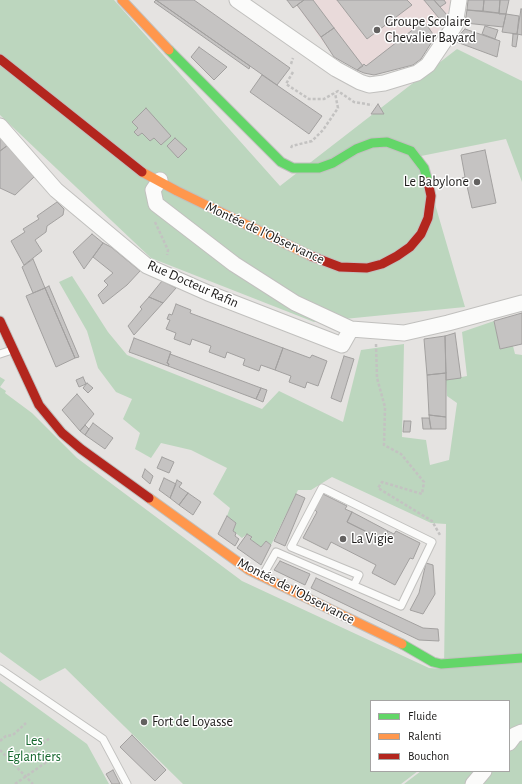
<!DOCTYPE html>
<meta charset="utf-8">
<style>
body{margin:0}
#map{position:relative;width:522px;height:784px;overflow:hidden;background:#e5e3e1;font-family:"Alegreya Sans",sans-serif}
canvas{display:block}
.legend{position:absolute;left:370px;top:700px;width:140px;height:72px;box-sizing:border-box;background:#fff;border:1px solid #a5a4a3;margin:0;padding:5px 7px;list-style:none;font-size:12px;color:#1d1b1a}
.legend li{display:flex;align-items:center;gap:8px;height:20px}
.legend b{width:20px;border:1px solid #a5a4a3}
</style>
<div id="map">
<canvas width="522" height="784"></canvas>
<ul class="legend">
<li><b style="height:5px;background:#63d668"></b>Fluide</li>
<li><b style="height:5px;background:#ff974d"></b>Ralenti</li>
<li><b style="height:5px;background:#b3261e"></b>Bouchon</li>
</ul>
</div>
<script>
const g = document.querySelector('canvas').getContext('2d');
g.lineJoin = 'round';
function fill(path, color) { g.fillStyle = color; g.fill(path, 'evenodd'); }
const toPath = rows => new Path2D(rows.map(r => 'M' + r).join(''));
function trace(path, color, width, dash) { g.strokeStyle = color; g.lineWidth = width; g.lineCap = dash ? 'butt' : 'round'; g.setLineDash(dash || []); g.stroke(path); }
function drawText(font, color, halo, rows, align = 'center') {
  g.font = font + ' "Alegreya Sans",sans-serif'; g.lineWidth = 3; g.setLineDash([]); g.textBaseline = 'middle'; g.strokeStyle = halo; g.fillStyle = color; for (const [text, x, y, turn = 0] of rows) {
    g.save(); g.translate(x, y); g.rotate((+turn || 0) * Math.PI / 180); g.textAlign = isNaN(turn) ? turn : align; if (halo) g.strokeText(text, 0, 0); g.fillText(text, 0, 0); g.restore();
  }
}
const education = toPath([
 [287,0,451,0,450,8,443,23,421,59,374,75,364,73,334,57,297,6,293,8]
]);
const green = toPath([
 [0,0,114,0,280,186,457,49,522,81,522,182,506,139,421,156,465,307,314,322,151,258,0,115],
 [72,276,108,332,127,355,262,409,279,391,343,422,361,350,404,344,402,437,426,440,430,465,449,460,457,403,447,396,446,380,467,376,462,332,494,321,500,349,513,346,515,354,522,355,522,784,404,784,421,771,509,771,509,701,371,701,371,771,418,771,401,784,183,784,65,668,40,681,0,652,0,377,5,380,0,387,6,391,5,393,32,413,77,458,242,581,429,668,444,669,446,524,431,523,332,477,311,490,298,490,271,545,266,541,261,547,250,539,252,537,247,534,242,538,233,531,236,523,227,516,230,508,213,494,227,468,191,450,161,443,151,458,135,449,140,433,123,419,132,399,116,392,98,368,87,331,59,282],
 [0,681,87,744,109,784,0,784]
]);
const building = toPath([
 [156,0,250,66,249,69,154,2,156,0],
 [156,0,194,0,290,68,277,85,156,0],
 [287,0,304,0,293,8,287,0],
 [304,0,313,0,334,28,321,37,297,5,304,0],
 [337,0,407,0,412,5,367,39,337,0],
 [424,0,434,0,447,15,443,23,424,0],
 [434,0,444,0,446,3,440,7,434,0],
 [468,0,484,0,483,11,467,10,468,0],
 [484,0,500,0,499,13,483,11,484,0],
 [500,0,509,0,506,14,499,14,500,0],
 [521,9,522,9,522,35,517,34,521,9],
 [467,10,506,14,503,27,465,23,467,10],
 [506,14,519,16,517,34,502,32,506,14],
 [424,21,435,37,421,59,413,65,374,75,364,73,357,70,364,64,366,66,424,21],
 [485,26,498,30,495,39,482,34,485,26],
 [334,28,363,66,357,70,334,57,321,37,334,28],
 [465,29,500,41,497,57,454,41,465,29],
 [513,34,518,34,516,47,512,46,513,34],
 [199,47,227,67,214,80,191,57,199,47],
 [262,75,322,116,309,134,250,92,262,75],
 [378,104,384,114,371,114,378,104],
 [146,108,171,136,161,145,154,138,150,141,142,133,138,136,134,132,138,128,132,122,146,108],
 [0,136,8,145,0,151,0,136],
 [175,138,187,149,178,158,167,146,175,138],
 [8,145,34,177,15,195,0,188,0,151,8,145],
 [485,150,496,203,472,208,467,186,464,186,462,178,465,177,461,155,485,150],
 [57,202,64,209,63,215,47,226,46,232,35,240,42,251,24,265,11,241,25,232,23,229,39,219,37,216,57,202],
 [92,234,103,243,84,269,73,252,92,234],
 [103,243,111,247,140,271,127,285,103,304,98,295,108,285,104,281,113,273,93,257,103,243],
 [33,259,45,288,33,293,22,267,33,259],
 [162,281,176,288,163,303,149,297,162,281],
 [49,286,79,357,75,358,45,288,49,286],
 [45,288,75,358,56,367,26,296,45,288],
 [149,297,163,303,134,335,128,326,142,309,140,307,149,297],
 [176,304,191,310,190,313,283,348,275,370,261,365,259,371,243,365,245,359,227,352,225,358,209,352,211,346,192,339,190,345,174,339,176,333,166,329,170,320,167,319,169,314,172,315,176,304],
 [522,313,522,344,500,349,494,321,522,313],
 [455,333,461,378,446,380,445,336,455,333],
 [445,336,446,373,427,375,424,339,445,336],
 [134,338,171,352,167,363,169,364,168,366,129,352,134,338],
 [283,348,310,358,312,355,327,361,318,386,307,382,305,388,289,382,291,376,275,370,283,348],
 [170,354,261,388,256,399,168,366,169,364,167,363,170,354],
 [344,356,354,359,341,402,331,398,344,356],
 [446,373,446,417,429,415,427,375,446,373],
 [83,377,86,384,79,387,76,380,83,377],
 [87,383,93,388,88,393,83,388,87,383],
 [261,388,267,390,263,402,256,399,261,388],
 [77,394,94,414,80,431,62,410,77,394],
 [429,415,446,417,446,429,431,429,429,415],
 [422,418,429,418,431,429,423,429,422,418],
 [404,421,411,421,410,432,403,432,404,421],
 [93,423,113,438,105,449,85,435,93,423],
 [85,425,89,429,85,435,80,431,85,425],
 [162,457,174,462,169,473,157,468,162,457],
 [145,469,153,476,150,484,142,477,145,469],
 [164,478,176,484,170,498,159,490,164,478],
 [177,480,182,483,179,487,188,493,179,505,170,498,177,480],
 [188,493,201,502,193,515,179,505,188,493],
 [296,494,305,498,285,546,274,541,296,494],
 [323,494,347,506,345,509,352,512,347,522,383,540,388,531,394,534,396,531,420,543,413,559,410,558,395,585,372,573,376,565,331,542,327,550,303,538,317,512,314,509,323,494],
 [352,512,388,531,383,540,347,522,352,512],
 [227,516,236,523,233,531,236,533,235,536,239,539,235,546,218,534,227,516],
 [247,534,252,537,250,539,261,547,266,541,271,545,261,565,237,548,247,534],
 [280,561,310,574,305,585,274,570,280,561],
 [426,563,433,565,435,594,423,614,410,610,419,593,426,563],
 [316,578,423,628,438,629,439,641,419,640,311,588,316,578],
 [132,735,166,770,155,781,120,747,132,735],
 [113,770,120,784,112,784,106,774,113,770]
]);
const path = toPath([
 [291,64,293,58],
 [293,72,286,84,309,99,324,99,338,91,354,102,372,105],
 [291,148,292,146,312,141,323,130,338,108,335,93],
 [155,222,168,250,167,255],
 [376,344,377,378,385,407,384,445,401,454,424,482,422,494,382,482,378,488,432,521,440,535],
 [0,741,6,736,13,735,26,723],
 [0,750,33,784],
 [15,765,50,738],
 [15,784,55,756]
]);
const lane = toPath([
 [0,354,12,350],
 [263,575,276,552,401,606,432,542,322,488,291,547,359,575,354,585],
 [0,669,103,739,127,784]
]);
const street = toPath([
 [237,0,336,69,360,82,369,85,384,83,417,73,428,65,455,25,459,0],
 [0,126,56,190,147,266,208,293,342,345,351,329],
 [160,180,153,190,156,204,234,264,295,303,351,329,404,333,448,323,522,303],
 [509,743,515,735,522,732],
 [473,784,484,771]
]);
const fast = toPath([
 [169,50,281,162,293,168,319,168,333,163,356,149,372,143,387,142,411,151,424,168,428,182],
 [402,644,433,662,441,664,522,658]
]);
const slow = toPath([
 [122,0,169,50],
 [142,172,177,191,311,256],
 [149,498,249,570,402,644]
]);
const jam = toPath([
 [0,59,142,172],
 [311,256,340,267,367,268,382,264,397,256,410,247,421,234,428,218,431,196,428,182],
 [0,321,39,405,62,433,81,449,149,498]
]);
const markers = [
 [377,30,4,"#636160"],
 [477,182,4,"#636160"],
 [343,539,4,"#636160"],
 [144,722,4,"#636160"]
];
const poiNames = [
 ["Groupe Scolaire",385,22],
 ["Chevalier Bayard",385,38],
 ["Le Babylone",469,182,"right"],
 ["La Vigie",351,539],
 ["Fort de Loyasse",152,722]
];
const streetNames = [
 ["Montée de l'Observance",265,233,25],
 ["Rue Docteur Rafin",193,284,24],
 ["Montée de l'Observance",296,591,27]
];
const parkNames = [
 ["Les",34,741],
 ["Églantiers",34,757]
];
fill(education, '#e9dada');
fill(green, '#bcd6be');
fill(building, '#c5c3c2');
trace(building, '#a2a09f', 1);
trace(lane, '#c1c0be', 9);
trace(street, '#c1c0be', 17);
trace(fast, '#c1c0be', 11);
trace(slow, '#c1c0be', 11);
trace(jam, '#c1c0be', 11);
trace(path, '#c3c2c1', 2.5, [3, 2]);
trace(lane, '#fbfbfa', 7);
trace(street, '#fbfbfa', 15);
trace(fast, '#63d668', 9);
trace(slow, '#ff974d', 9);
trace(jam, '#b3261e', 9);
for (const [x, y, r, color] of markers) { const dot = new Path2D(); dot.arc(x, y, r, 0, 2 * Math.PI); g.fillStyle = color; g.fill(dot); trace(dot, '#fff', 1.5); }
drawText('14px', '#1d1b1a', '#fff', poiNames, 'left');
drawText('14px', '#1d1b1a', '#fff', streetNames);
drawText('14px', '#14662c', '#fff', parkNames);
</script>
